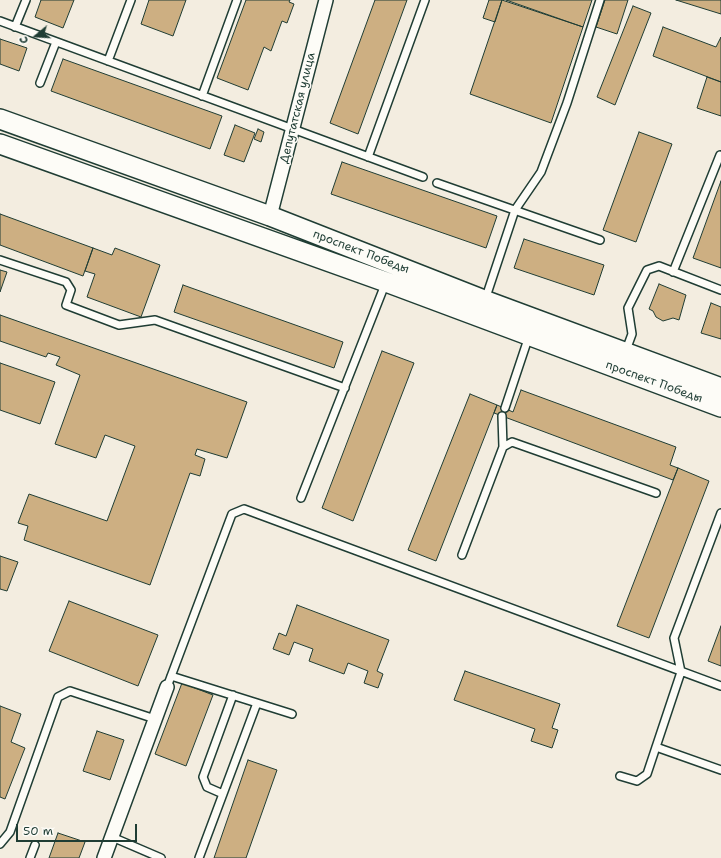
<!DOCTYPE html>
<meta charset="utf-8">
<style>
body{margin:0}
#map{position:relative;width:721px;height:858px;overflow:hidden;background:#f3ede0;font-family:"Shantell Sans",sans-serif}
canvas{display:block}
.north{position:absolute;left:16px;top:16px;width:40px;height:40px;-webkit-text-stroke:3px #fdfcf7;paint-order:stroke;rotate:252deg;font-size:11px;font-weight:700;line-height:16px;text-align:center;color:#1f3d34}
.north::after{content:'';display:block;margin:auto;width:14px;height:18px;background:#1f3d34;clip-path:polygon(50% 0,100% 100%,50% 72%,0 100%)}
.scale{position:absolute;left:16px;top:824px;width:121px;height:18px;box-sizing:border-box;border:2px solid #1f3d34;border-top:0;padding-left:5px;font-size:12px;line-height:14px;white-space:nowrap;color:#1f3d34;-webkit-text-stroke:3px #fdfcf7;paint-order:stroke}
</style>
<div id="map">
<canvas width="721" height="858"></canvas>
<div class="north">С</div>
<div class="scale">50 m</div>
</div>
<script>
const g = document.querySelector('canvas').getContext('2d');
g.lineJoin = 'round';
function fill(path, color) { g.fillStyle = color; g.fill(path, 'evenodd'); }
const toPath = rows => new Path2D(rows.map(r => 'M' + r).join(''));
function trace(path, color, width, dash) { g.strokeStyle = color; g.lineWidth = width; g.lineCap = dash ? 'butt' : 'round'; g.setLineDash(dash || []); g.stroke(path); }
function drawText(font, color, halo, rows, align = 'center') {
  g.font = font + ' "Shantell Sans",sans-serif'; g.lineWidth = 3; g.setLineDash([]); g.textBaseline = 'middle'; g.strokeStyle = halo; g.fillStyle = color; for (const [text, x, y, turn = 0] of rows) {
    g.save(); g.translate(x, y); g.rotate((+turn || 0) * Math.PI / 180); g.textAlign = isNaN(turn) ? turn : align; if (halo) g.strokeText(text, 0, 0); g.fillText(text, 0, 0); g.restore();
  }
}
const building = toPath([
 [41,0,74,0,63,28,35,17,41,0],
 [149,0,186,0,173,36,141,24,149,0],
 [246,0,290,0,289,2,294,4,287,23,282,21,271,51,264,47,248,90,217,78,246,0],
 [375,0,407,0,358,134,330,123,375,0],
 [489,0,502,0,495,22,483,18,489,0],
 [502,0,583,27,551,123,470,94,502,0],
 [506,0,592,0,583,27,506,0],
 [605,0,628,0,617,34,596,27,605,0],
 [676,0,721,0,721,14,676,0],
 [633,6,651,13,615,105,597,97,633,6],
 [663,27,716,47,721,37,721,82,653,56,663,27],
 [0,39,27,48,19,71,0,64,0,39],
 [63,59,222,116,210,149,51,91,63,59],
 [707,77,721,82,721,116,697,108,707,77],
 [235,125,255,133,244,162,224,155,235,125],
 [258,129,264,132,261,142,254,139,258,129],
 [639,132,672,144,636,242,603,230,639,132],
 [342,162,497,216,486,248,331,194,342,162],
 [721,181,721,268,693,258,721,181],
 [0,214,93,248,83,276,0,245,0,214],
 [524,239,604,265,594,295,514,268,524,239],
 [93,248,112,255,115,248,160,265,141,317,87,297,95,274,85,271,93,248],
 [0,270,7,272,0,292,0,270],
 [659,284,686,295,679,320,673,318,663,321,656,317,653,311,649,309,659,284],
 [183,285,343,342,334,368,174,312,183,285],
 [711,303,721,307,721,339,701,333,711,303],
 [0,315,247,402,227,458,197,449,195,455,205,459,200,476,190,473,150,585,24,540,28,526,18,523,29,494,107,521,135,446,105,435,96,458,55,444,80,375,56,365,60,357,48,353,46,357,0,341,0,315],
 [382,351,414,363,353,521,322,508,382,351],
 [0,363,55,382,40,424,0,410,0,363],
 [521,390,676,447,670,465,678,468,673,480,494,413,497,405,513,412,521,390],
 [470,394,497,405,436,561,408,550,470,394],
 [678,468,709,481,649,638,617,626,678,468],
 [0,556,18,562,7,591,0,589,0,556],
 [69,601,158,635,138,686,49,651,69,601],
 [297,605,389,640,377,671,383,674,378,688,364,683,368,671,348,663,344,674,309,661,313,649,294,642,289,655,273,649,279,633,286,636,297,605],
 [721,626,721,666,708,661,721,626],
 [465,671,560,704,552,728,558,730,552,748,531,741,535,729,454,700,465,671],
 [182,683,213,695,186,766,155,754,182,683],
 [0,706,21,714,11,742,25,748,5,799,0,797,0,706],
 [97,731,124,740,110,780,83,771,97,731],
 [248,760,277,770,246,858,214,858,248,760],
 [58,833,85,842,79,858,49,858,58,833]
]);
const service = toPath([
 [0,21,423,177],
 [15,27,26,0],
 [108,61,131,0],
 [40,83,56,42],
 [202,96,237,0],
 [368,157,425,0],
 [437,183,600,240],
 [0,260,66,282,71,290,66,305,119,325,155,320,345,388],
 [673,272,720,155],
 [485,300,515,210,541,172,567,103,600,0],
 [625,353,632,334,628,308,647,270,659,266,721,290],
 [505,408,529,336],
 [502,416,503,447],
 [301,498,386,282],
 [462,555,503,447,512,442,656,493],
 [171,676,292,714],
 [167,687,232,514,244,509,721,686],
 [656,747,721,770],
 [620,776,637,781,647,774,681,672,674,638,721,513],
 [223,794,207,787,203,777,233,695],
 [112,837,161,858],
 [0,844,10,832,58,697,70,691,155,719],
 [30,858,35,845],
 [199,858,257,703]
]);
const minor = toPath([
 [270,216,326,0],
 [104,858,167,687]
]);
const secondary = toPath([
 [0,119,270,216,484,300,721,388],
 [0,144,386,282,721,407]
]);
const streetNames = [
 ["Депутатская улица",298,108,-76],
 ["проспект Победы",361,252,21],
 ["проспект Победы",654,382,20]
];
fill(building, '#cdaf82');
trace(building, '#1f3d34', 1);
trace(service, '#1f3d34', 10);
trace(minor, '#1f3d34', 16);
trace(secondary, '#1f3d34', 22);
trace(service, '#fdfcf7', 7);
trace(minor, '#fdfcf7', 13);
trace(secondary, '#fdfcf7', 19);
drawText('12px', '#1f3d34', '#fdfcf7', streetNames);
</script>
